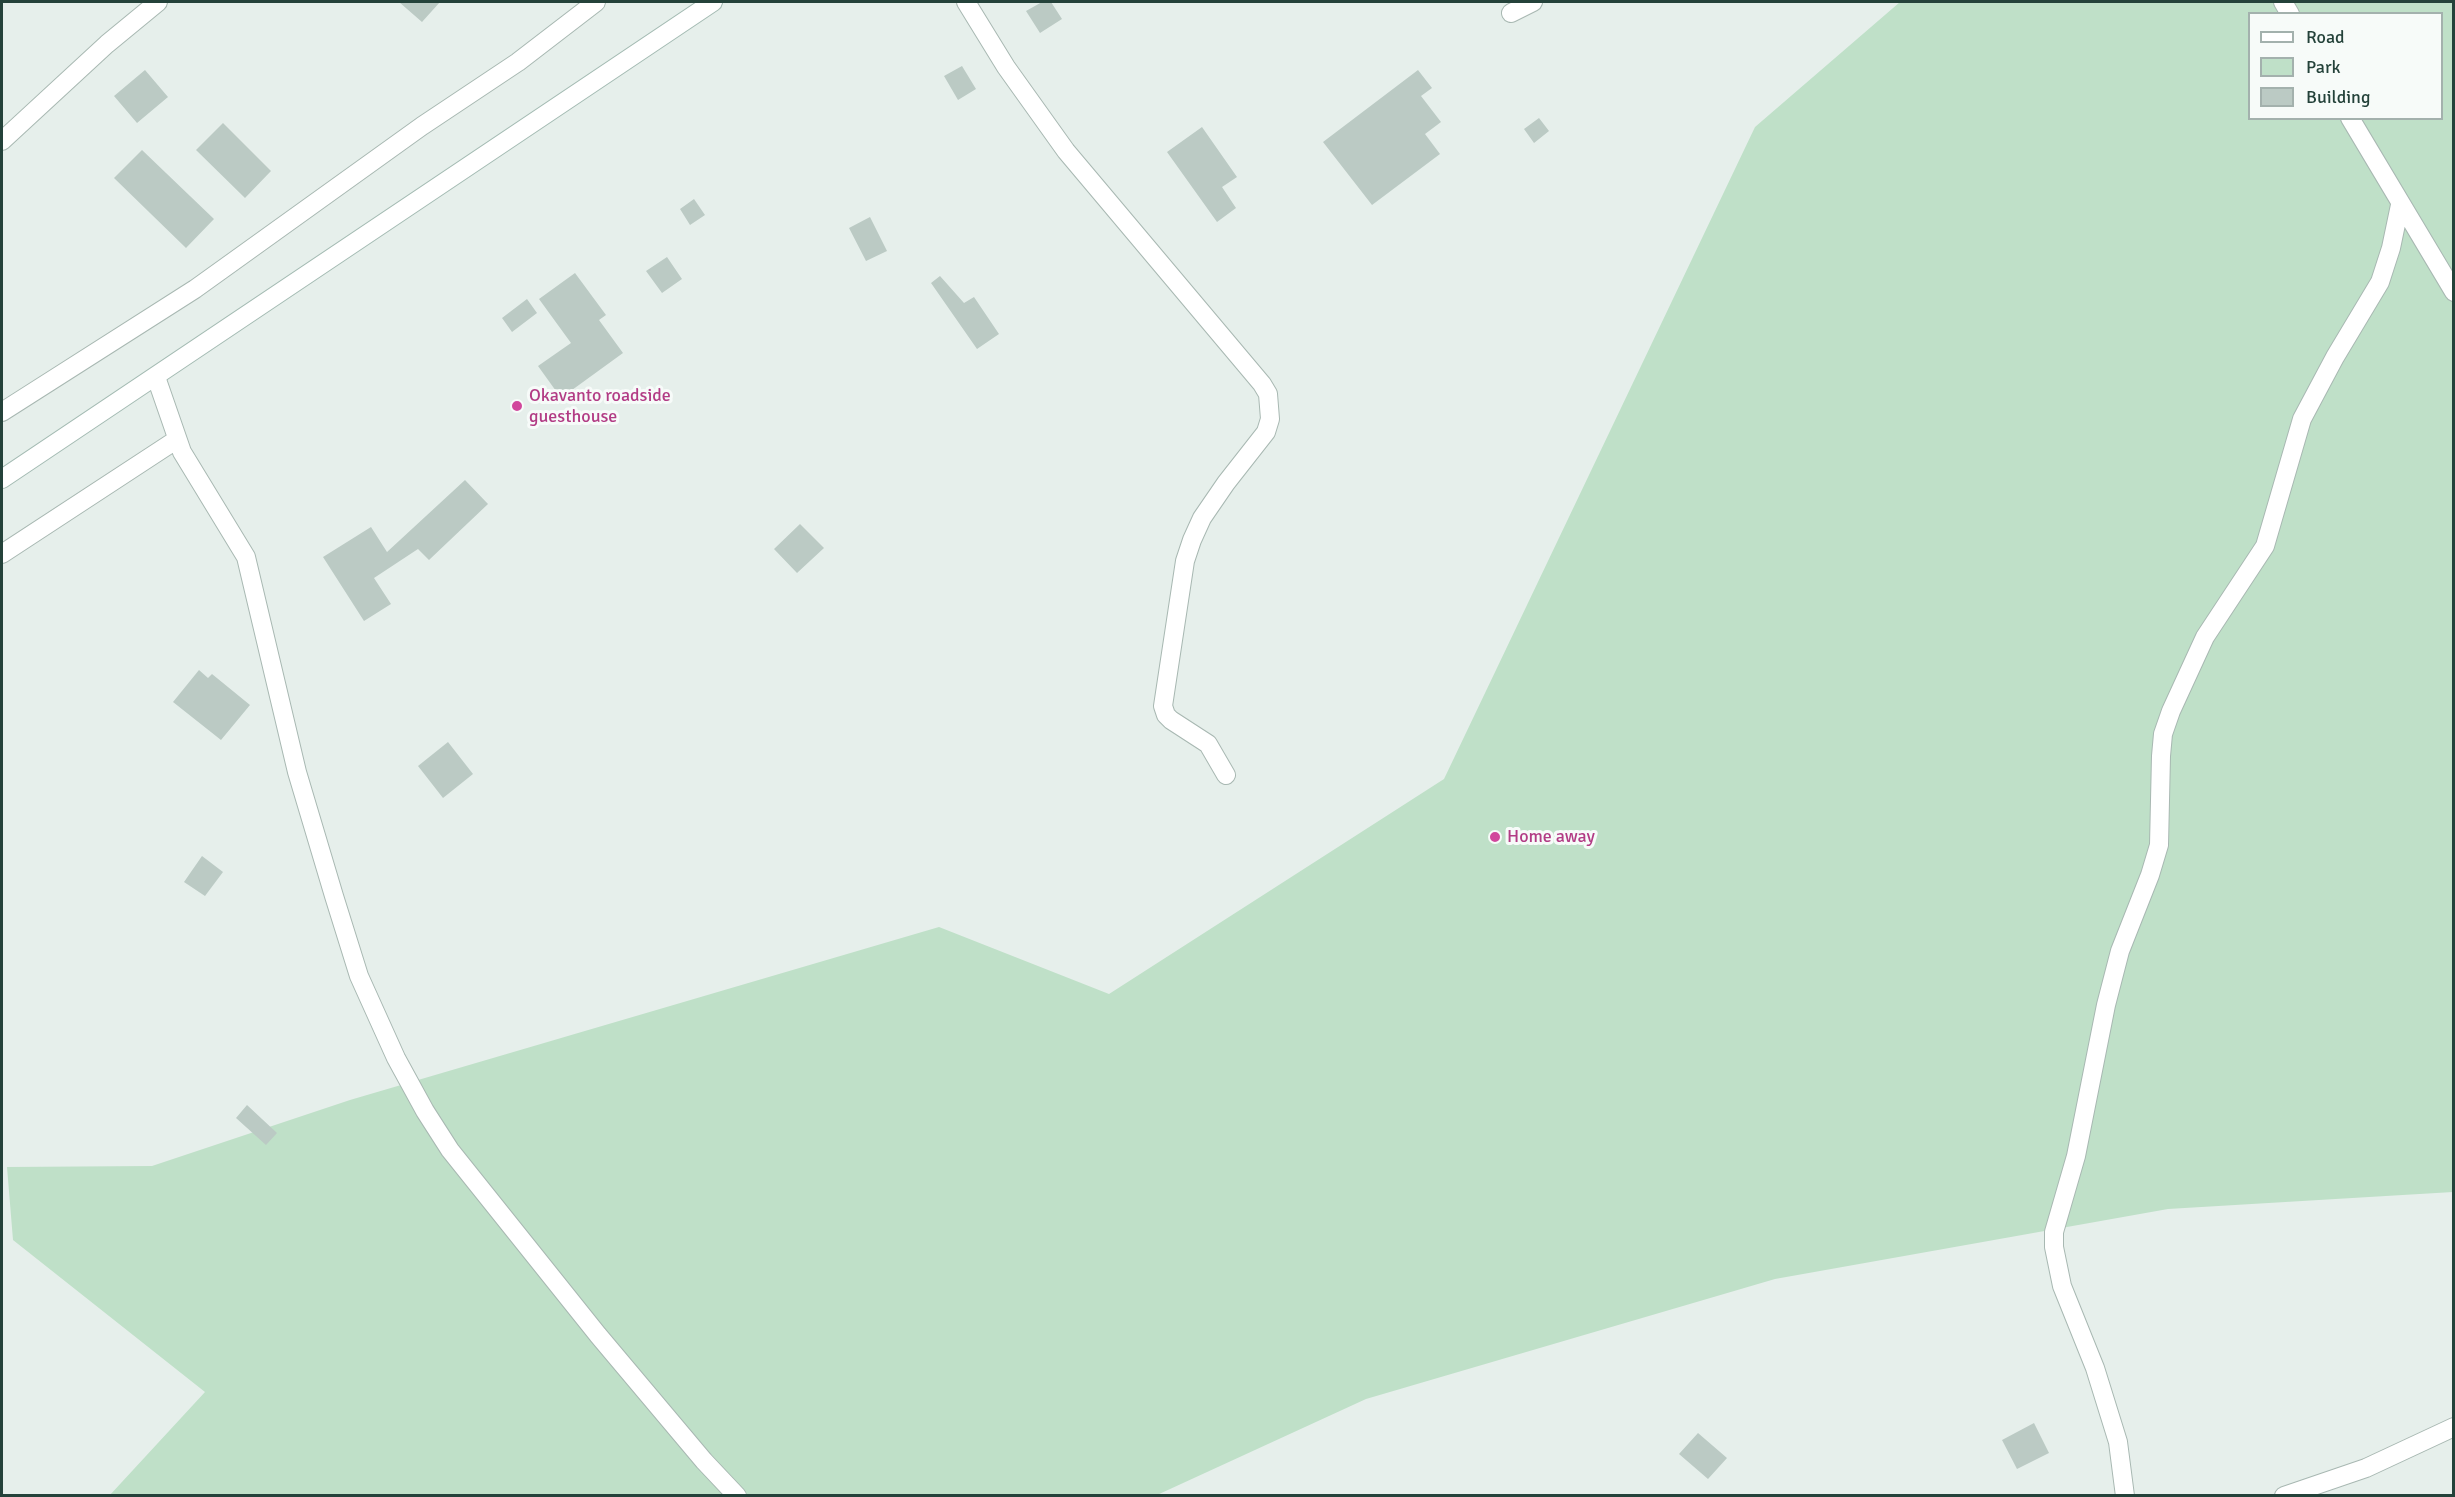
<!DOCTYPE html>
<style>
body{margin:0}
#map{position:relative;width:2455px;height:1497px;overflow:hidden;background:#e6efeb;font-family:Signika,sans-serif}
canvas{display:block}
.frame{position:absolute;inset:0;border:3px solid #24423a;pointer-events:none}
.legend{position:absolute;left:2248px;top:12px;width:195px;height:108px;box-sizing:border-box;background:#f7fbf9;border:2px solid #a3b1ad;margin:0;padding:8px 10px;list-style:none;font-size:18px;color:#24423a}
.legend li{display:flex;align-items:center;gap:12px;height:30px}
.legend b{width:30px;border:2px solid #a3b1ad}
</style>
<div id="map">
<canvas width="2455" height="1497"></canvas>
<div class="frame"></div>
<ul class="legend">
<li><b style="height:8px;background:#fff"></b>Road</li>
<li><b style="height:16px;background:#bfe0c8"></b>Park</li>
<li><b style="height:16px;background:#bbcac4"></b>Building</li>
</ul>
</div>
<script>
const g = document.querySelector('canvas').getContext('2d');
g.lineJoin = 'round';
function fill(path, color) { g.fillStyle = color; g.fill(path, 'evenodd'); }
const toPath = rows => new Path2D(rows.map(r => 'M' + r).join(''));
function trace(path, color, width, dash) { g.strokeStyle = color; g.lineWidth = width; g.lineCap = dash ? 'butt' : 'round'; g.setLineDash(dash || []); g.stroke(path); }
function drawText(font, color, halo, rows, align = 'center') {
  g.font = font + ' Signika,sans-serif'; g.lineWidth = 6; g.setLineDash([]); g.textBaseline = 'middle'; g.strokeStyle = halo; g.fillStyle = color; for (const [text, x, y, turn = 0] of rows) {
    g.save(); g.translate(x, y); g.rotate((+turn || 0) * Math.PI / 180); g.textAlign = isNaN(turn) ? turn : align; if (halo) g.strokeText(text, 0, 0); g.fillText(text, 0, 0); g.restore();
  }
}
const green = toPath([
 [1900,2,2453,2,2453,1192,2168,1209,1775,1279,1366,1399,1157,1495,109,1496,205,1392,13,1240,7,1167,152,1166,350,1100,939,927,1109,994,1444,779,1755,127],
 [2250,14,2442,14,2442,118,2250,118]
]);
const building = toPath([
 [399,2,440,2,422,22],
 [1042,2,1051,2,1062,19,1040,33,1026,11],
 [962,66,976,89,958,100,944,76],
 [145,70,168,97,137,123,114,96],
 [1418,70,1432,88,1421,96,1441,122,1425,134,1440,154,1372,205,1323,142],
 [1539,118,1549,131,1534,143,1524,129],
 [223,123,271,171,245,198,196,150],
 [1202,127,1237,177,1222,187,1236,208,1217,222,1167,152],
 [142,150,214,219,186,248,114,178],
 [694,199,705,215,690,225,680,209],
 [870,217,887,251,866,261,849,228],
 [667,257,682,279,662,293,646,271],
 [575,273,606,315,599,320,623,353,561,398,538,366,571,343,539,299],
 [940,276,964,303,974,297,999,334,977,349,931,283],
 [527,299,537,313,512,332,502,318],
 [465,480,488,504,429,560,418,549,374,578,391,604,364,621,323,557,371,527,387,552],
 [800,524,824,548,797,573,774,549],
 [199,670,208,678,212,674,250,705,221,740,173,702],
 [448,742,473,774,443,798,418,766],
 [202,856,223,872,205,896,184,882],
 [247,1105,277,1133,266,1145,236,1118],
 [2034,1423,2049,1453,2017,1469,2002,1440],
 [1698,1433,1727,1458,1708,1479,1679,1454]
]);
const street = toPath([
 [966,2,1006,67,1066,151,1262,384,1268,394,1270,419,1266,432,1226,483,1202,518,1192,540,1185,561,1163,706,1166,715,1171,720,1208,744,1226,775],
 [2283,2,2290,14],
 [1511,13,1533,2],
 [2350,118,2454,292],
 [2,141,107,44,158,2],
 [156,377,182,452,246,557,297,772,334,896,359,976,396,1058,425,1111,450,1150,598,1335,704,1461,737,1496],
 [2,412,195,289,422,126,518,62,596,2],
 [2,554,176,440],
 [2125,1496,2118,1442,2095,1368,2062,1286,2054,1247,2054,1232,2076,1156,2106,1005,2120,951,2150,875,2159,845,2161,756,2163,734,2171,711,2205,637,2265,546,2302,419,2335,357,2380,282,2391,248,2400,205],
 [2284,1496,2366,1468,2454,1427]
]);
const secondary = toPath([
 [2,479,713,2]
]);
const markers = [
 [517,406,6,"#d1479c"],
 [1495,837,6,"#d1479c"]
];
const hotelNames = [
 ["Okavanto roadside",529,396],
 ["guesthouse",529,417],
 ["Home away",1507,837]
];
fill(green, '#bfe0c8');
fill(building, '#bbcac4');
trace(street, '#a8b8b2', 20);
trace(secondary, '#a4bbb3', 20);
trace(street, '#fff', 18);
trace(secondary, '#fff', 18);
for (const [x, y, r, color] of markers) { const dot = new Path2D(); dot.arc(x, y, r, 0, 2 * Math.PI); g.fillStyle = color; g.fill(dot); trace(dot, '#f7fbf9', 2); }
drawText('18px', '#b23c85', '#f7fbf9', hotelNames, 'left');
</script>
